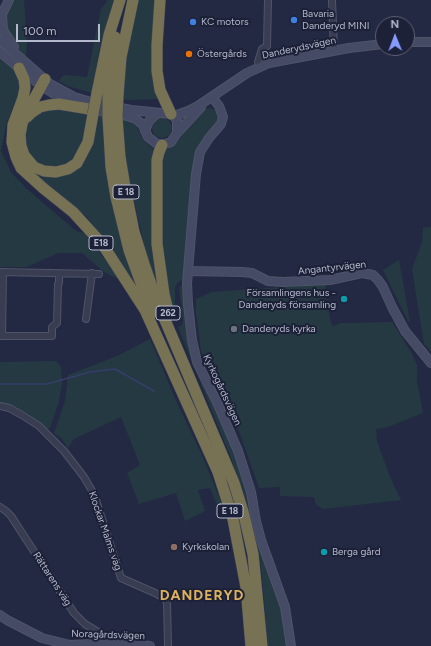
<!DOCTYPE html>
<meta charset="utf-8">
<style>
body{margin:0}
#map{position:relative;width:431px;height:646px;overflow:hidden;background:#232942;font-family:Figtree,sans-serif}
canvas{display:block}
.north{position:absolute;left:375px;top:16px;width:40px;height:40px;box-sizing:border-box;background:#1c2137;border:1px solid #595d73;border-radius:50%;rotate:359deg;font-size:11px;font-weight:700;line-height:16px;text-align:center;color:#b4b8cc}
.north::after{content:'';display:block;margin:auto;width:14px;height:18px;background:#869aff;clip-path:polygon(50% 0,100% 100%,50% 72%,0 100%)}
.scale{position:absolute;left:16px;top:24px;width:84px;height:18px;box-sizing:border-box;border:2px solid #b4b8cc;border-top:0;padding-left:5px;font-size:12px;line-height:14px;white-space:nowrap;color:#b4b8cc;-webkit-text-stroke:3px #1c2137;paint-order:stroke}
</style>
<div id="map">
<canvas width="431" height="646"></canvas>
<div class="north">N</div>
<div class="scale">100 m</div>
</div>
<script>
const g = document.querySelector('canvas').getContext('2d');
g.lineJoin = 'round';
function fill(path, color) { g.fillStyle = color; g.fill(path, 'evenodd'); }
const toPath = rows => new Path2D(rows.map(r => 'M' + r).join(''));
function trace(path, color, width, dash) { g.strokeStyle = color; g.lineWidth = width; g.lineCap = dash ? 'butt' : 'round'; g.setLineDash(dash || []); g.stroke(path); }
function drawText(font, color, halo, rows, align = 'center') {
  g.font = font + ' Figtree,sans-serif'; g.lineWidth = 4; g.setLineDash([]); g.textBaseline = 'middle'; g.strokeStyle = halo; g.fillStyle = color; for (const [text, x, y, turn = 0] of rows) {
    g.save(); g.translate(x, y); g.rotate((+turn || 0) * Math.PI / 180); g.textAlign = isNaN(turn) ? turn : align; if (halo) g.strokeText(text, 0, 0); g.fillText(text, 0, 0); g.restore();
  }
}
const green = toPath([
 [11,0,24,0,27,43,26,58,9,37,5,25,5,18],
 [107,0,114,0,100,45,92,93,68,86,59,81,62,76,66,75,87,77,101,9,106,3],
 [139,0,156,0,159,99,126,100,122,99,124,75,130,36],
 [0,58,14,68,20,79,20,90,6,125,1,151,11,172,27,189,76,231,84,233,122,281,104,272,82,253,58,253,27,267,0,267],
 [56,108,90,114,84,144,79,152,70,161,62,165,49,167,36,163,29,154,26,142,26,128,35,115,45,110],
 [210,108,217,111,218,117,216,123,204,136,198,146,195,155,183,280,178,282,175,287,175,306,177,315,178,320,176,321,173,314,161,250,162,160,164,152,178,141,195,116,202,109],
 [98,116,104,116,103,135,108,184,140,293,114,251,86,216,35,175,33,169,44,176,88,154,94,139],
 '152 128a10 10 0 1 1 20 0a10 10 0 1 1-20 0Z',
 [123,119,134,122,137,126,144,141,153,149,152,163,158,291,145,248,126,167,123,127],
 [426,227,431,227,431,352,424,344,412,269,422,242,423,228],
 [399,260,410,322,408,321,383,270],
 [326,284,325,296,332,326,341,323,392,322,411,352,417,365,417,381,423,413,388,427,376,429,377,441,390,477,401,500,323,509,316,505,314,497,280,496,280,487,259,488,239,431,201,351,196,312,196,299,212,292],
 [183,285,194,366,217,411,218,416,221,422,225,425,242,472,279,599,289,646,268,646,262,578,260,559,249,512,231,458,178,327,182,325,183,321,179,288,180,286],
 [150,339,177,403,201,453,222,504,225,524,210,488,198,490,205,511,185,521,176,493,139,504,127,473,140,465,121,417,74,439,68,448,62,439,54,433,65,401,68,375,117,356],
 [56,361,61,367,62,383,59,401,50,428,48,429,27,413,16,407,0,403,0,362]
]);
const stream = toPath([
 [0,384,47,384,90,372,115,369,154,391]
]);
const street = toPath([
 [332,0,334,50],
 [260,67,258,62,262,49,267,46,268,0],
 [0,272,99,274],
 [3,272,2,336,52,336,52,327,57,323,58,284,59,283,59,273],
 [86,319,92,273],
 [0,406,9,408,22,415,39,426,64,451,84,477,94,494,121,578,155,593,164,598,167,602,168,646],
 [0,507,6,511,11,516,74,613,85,624,108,638,112,643]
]);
const secondary = toPath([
 [2,15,3,30,14,47],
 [0,18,9,0],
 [0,40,50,84,74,97,91,102,131,110,171,114,174,116,177,121,177,133,171,142,165,144,157,144,148,137,143,125,136,119,128,116,89,109],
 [407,42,431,42],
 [0,52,41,86,56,95,75,103],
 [212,97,219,106,223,117,221,124,209,138,200,152,196,174,187,283,188,304,192,340,197,362,217,402,238,451,251,492,256,521,261,540,285,607,291,646],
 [174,116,188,111,198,106,247,73,269,63,349,48,383,44],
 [145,131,149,121,155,115,159,113],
 [177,133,201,107],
 [189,271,242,272,252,273,268,281,283,282,330,280,362,273,373,275,378,280,383,287,392,307,405,331,431,363],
 [0,615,7,620,42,638,70,645,112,643,150,646]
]);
const highway = toPath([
 [160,0,157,45,157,71,160,90,171,114],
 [19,68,24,79,25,88,23,98,13,125,12,142,16,157,21,168,43,188,73,212,103,245,145,310,218,472,233,519,246,587,251,646],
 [45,79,27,112,22,124,20,135,21,146,24,155,34,167,44,171,56,172,68,169,77,163,88,142,93,114],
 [97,93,109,35,120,0],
 [108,93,115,37],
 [118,95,121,57,133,0],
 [27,117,31,113,40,107,49,105,59,104,89,109],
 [108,117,111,167,116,197,129,250,152,313],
 [117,118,120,157,125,187,134,232,144,264,157,301,234,483,244,515,253,554,262,646],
 [162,145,159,152,157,160,157,244,164,294,169,315]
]);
const highwayBridge = toPath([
 [93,114,97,93],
 [108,117,108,93],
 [117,118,118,95]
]);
const markers = [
 [294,20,4,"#3f7fe0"],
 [193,22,4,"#3f7fe0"],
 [189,54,4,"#e8710a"],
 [344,299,4,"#0f9aa8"],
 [234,329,4,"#6b7280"],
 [174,547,4,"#8d6e63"],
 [324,552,4,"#0f9aa8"]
];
const shields = [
 [126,192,26],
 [101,243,24],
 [168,313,24],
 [230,511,26]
];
const shieldNames = [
 ["E 18",126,192],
 ["E18",101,243],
 ["262",168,313],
 ["E 18",230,511]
];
const poiNames = [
 ["Bavaria",302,14],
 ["Danderyd MINI",302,26],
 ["KC motors",201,22],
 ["Östergårds",197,54],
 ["Församlingens hus -",336,293,"right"],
 ["Danderyds församling",336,305,"right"],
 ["Danderyds kyrka",242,329],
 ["Kyrkskolan",182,547],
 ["Berga gård",332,552]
];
const streetNames = [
 ["Danderydsvägen",299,48,-12],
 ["Angantyrvägen",332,268,-6],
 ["Kyrkogårdsvägen",222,390,65],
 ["Klockar Malms väg",105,531,71],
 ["Rättarens väg",52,579,57],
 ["Noragårdsvägen",108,635,2]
];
const districtNames = [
 ["DANDERYD",202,596]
];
fill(green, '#253943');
trace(stream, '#343e68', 1.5);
trace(street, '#4f5469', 8);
trace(secondary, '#4f5469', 10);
trace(highway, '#3f4459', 12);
trace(street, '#383d52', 6);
trace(secondary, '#454a65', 8);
trace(highway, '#787254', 11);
trace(highwayBridge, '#3f4459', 12, []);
trace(highwayBridge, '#787254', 11);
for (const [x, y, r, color] of markers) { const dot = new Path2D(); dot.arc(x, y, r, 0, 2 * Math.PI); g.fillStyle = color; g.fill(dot); trace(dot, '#1c2137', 1.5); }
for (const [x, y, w] of shields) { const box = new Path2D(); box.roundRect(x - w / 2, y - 7, w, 14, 3); g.fillStyle = '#1c2137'; g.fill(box); trace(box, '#b4b8cc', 1); }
drawText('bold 9px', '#b4b8cc', null, shieldNames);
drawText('10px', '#b4b8cc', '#1c2137', poiNames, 'left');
drawText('10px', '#b4b8cc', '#1c2137', streetNames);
g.letterSpacing = '1px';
drawText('bold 14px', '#deb25d', '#1c2137', districtNames);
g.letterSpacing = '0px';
</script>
